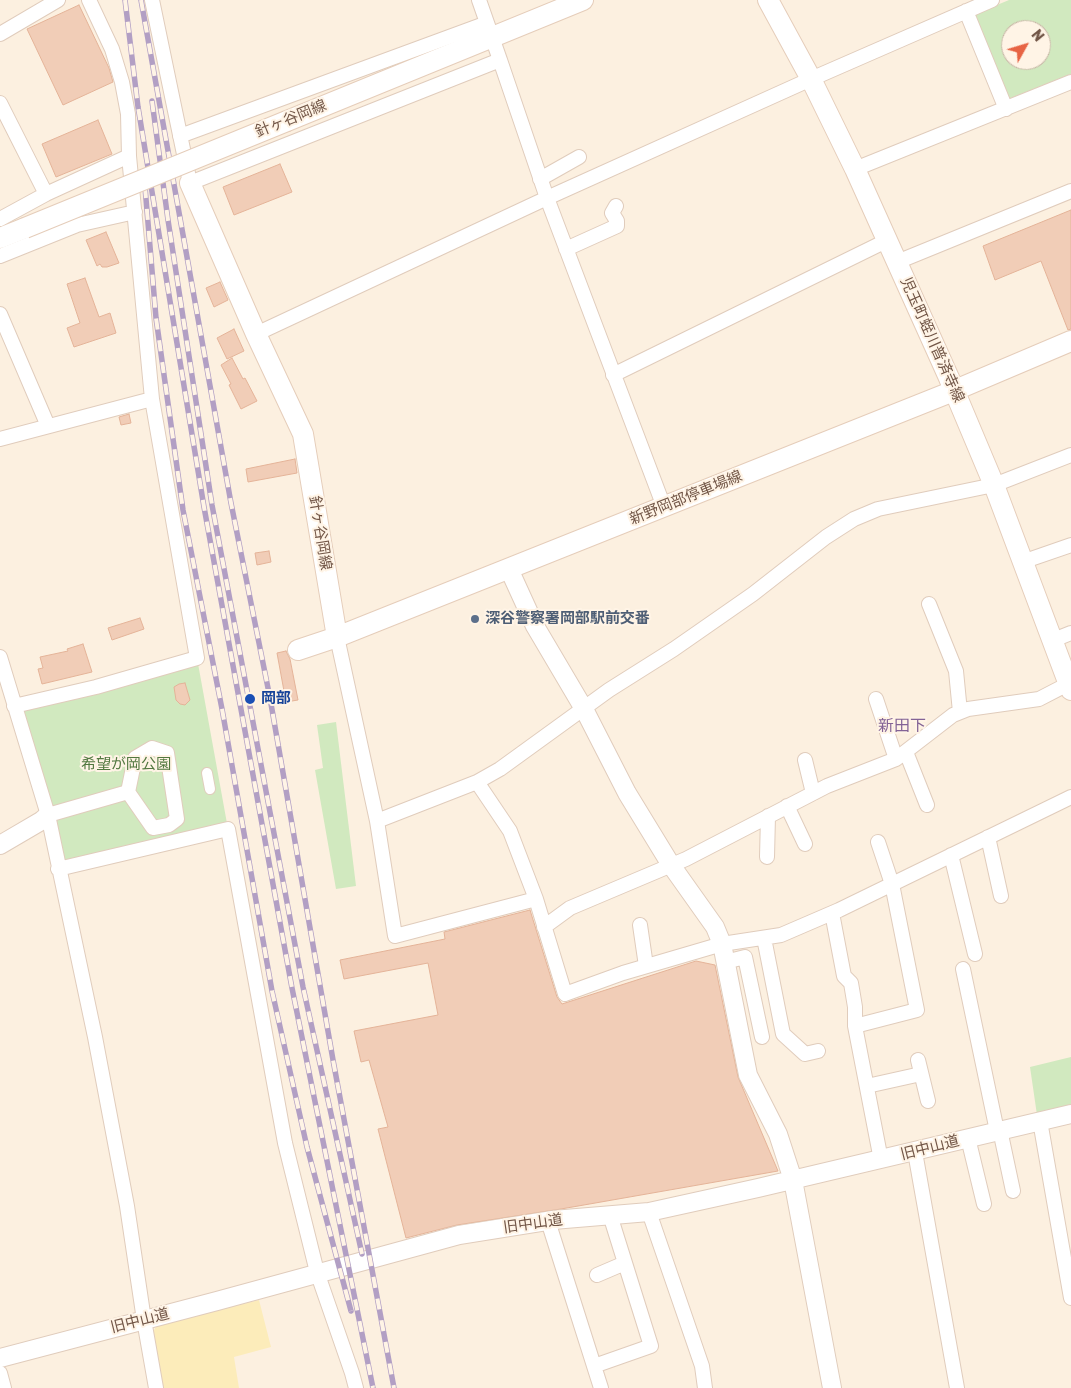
<!DOCTYPE html>
<meta charset="utf-8">
<style>
body{margin:0}
#map{position:relative;width:1071px;height:1388px;overflow:hidden;background:#fcf0e0;font-family:Rubik,sans-serif}
canvas{display:block}
.north{position:absolute;left:1001px;top:20px;width:50px;height:50px;box-sizing:border-box;background:#fff4e6;border:1px solid #c7b5a6;border-radius:50%;rotate:51deg;font-size:14px;font-weight:700;line-height:20px;text-align:center;color:#725647}
.north::after{content:'';display:block;margin:auto;width:18px;height:22px;background:#e76444;clip-path:polygon(50% 0,100% 100%,50% 72%,0 100%)}
</style>
<div id="map">
<canvas width="1071" height="1388"></canvas>
<div class="north">N</div>
</div>
<script>
const g = document.querySelector('canvas').getContext('2d');
g.lineJoin = 'round';
function fill(path, color) { g.fillStyle = color; g.fill(path, 'evenodd'); }
const toPath = rows => new Path2D(rows.map(r => 'M' + r).join(''));
function trace(path, color, width, dash) { g.strokeStyle = color; g.lineWidth = width; g.lineCap = dash ? 'butt' : 'round'; g.setLineDash(dash || []); g.stroke(path); }
function drawText(font, color, halo, rows, align = 'center') {
  g.font = font + ' Rubik,"Noto Sans JP",sans-serif'; g.lineWidth = 4; g.setLineDash([]); g.textBaseline = 'middle'; g.strokeStyle = halo; g.fillStyle = color; for (const [text, x, y, turn = 0] of rows) {
    g.save(); g.translate(x, y); g.rotate((+turn || 0) * Math.PI / 180); g.textAlign = isNaN(turn) ? turn : align; if (halo) g.strokeText(text, 0, 0); g.fillText(text, 0, 0); g.restore();
  }
}
const green = toPath([
 [1009,0,1071,0,1071,74,1006,100,973,15],
 [1011,30,1041,30,1041,60,1011,60],
 [197,658,228,829,58,869,14,706],
 [336,722,356,886,336,889,315,770,323,768,317,725],
 [1071,1057,1071,1107,1037,1115,1030,1067]
]);
const sand = toPath([
 [259,1300,271,1347,234,1357,239,1388,163,1388,153,1332,157,1325]
]);
const building = toPath([
 [79,5,109,68,113,82,63,105,27,29,79,5],
 [98,120,112,154,56,177,42,144,98,120],
 [280,164,292,192,234,215,223,187,280,164],
 [1071,210,1071,329,1068,330,1041,261,995,280,983,246,1071,210],
 [106,232,119,263,107,267,102,267,100,264,97,266,86,240,106,232],
 [85,278,99,317,110,313,116,333,74,347,67,328,80,323,67,284,85,278],
 [220,282,228,300,214,307,206,288,220,282],
 [234,329,244,351,227,359,217,338,234,329],
 [232,358,243,379,245,378,257,401,241,409,229,385,231,384,221,365,232,358],
 [129,414,131,423,121,425,119,417,129,414],
 [295,459,297,473,248,482,246,469,295,459],
 [269,551,271,562,257,565,255,553,269,551],
 [140,618,144,629,112,640,108,628,140,618],
 [83,644,92,672,42,684,38,669,43,668,40,657,68,651,67,649,83,644],
 [286,651,290,659,298,700,286,702,277,653,286,651],
 [185,683,190,700,185,705,180,704,176,700,174,687,179,684,185,683],
 [530,910,557,997,562,1004,696,961,715,965,738,1077,778,1171,561,1209,457,1225,406,1238,378,1129,388,1127,369,1060,361,1062,354,1031,438,1015,428,963,344,979,340,960,445,939,444,932,530,910]
]);
const pedestrian = toPath([
 [207,773,210,789]
]);
const minor = toPath([
 [152,0,190,183,500,60,479,0],
 [966,11,1006,109],
 [0,34,58,0],
 [500,60,547,198,664,507],
 [0,103,46,194],
 [180,136,487,23],
 [855,169,1071,82],
 [540,179,579,157],
 [0,219,46,194,129,156],
 [566,249,617,226,617,221,612,213,616,206],
 [0,256,77,225,135,212],
 [897,262,1071,191],
 [0,314,48,426],
 [256,334,547,198,811,79,992,0],
 [613,375,886,241],
 [0,439,152,399],
 [1022,562,1071,545],
 [929,604,956,671,960,712],
 [337,637,377,821,395,936,536,899],
 [1051,641,1071,633],
 [0,657,48,815,95,1037,127,1206,144,1320,156,1388],
 [876,699,896,759],
 [14,706,96,687,197,658,152,399,129,156,128,114,122,82,112,49,89,0],
 [906,752,927,805],
 [805,760,813,793],
 [477,782,510,831,536,899,565,994,623,973,722,944,781,935,839,910,1071,797],
 [787,806,805,844],
 [48,815,128,792,135,758,152,748,167,753,177,819,169,825,153,828,128,792],
 [377,821,477,782,500,769,609,690,674,649,753,594,826,537,854,519,878,509,994,485,1071,455],
 [988,837,1001,896],
 [878,842,892,884,917,1010,855,1026,881,1160],
 [951,855,975,954],
 [767,857,768,816],
 [58,869,228,829,285,1143,317,1272,352,1373,356,1388],
 [832,913,844,976,851,983,855,1007,855,1026],
 [640,925,646,966],
 [544,927,570,908,686,859,827,786,896,759,953,715,968,709,1039,699,1068,684],
 [764,938,783,1034,805,1054,818,1051],
 [725,962,745,957,762,1037],
 [963,969,997,1131],
 [918,1060,928,1101],
 [867,1086,921,1074],
 [1040,1121,1071,1298],
 [1000,1130,1013,1191],
 [968,1138,984,1204],
 [915,1152,957,1388],
 [649,1212,702,1366,705,1388],
 [548,1221,601,1388],
 [597,1275,625,1263],
 [594,1366,651,1346,610,1215],
 [0,1373,4,1388]
]);
const tertiary = toPath([
 [509,569,535,626,584,709,627,793,671,865,715,927,722,944,748,1075,778,1134,793,1180,832,1388],
 [0,845,41,821,48,815],
 [0,1358,217,1301,459,1235,553,1220,649,1212,758,1188,1071,1114]
]);
const secondary = toPath([
 [768,0,811,79,855,169,949,378,994,485,1071,690],
 [287,121,583,0],
 [190,183,256,334,303,434,337,637],
 [0,238,25,228],
 [298,650,337,637,946,394,1071,341]
]);
const rail = toPath([
 [125,0,138,107,204,507,292,988,373,1388],
 [141,0,231,503,270,698,333,1060,394,1388],
 [152,101,168,220,212,505,303,987,362,1254],
 [145,187,156,318,183,510,222,709,272,991,307,1147,351,1311]
]);
const secondaryBridge = toPath([
 [25,228,287,121]
]);
const markers = [
 [475,619,5,"#5c6f8a"],
 [250,699,6,"#1a4fb4"]
];
const streetNames = [
 ["針ヶ谷岡線",291,119,-22],
 ["児玉町蛭川普済寺線",932,340,66],
 ["新野岡部停車場線",686,498,-22],
 ["針ヶ谷岡線",320,533,81],
 ["旧中山道",930,1148,-14],
 ["旧中山道",533,1224,-8],
 ["旧中山道",140,1321,-14]
];
const serviceNames = [
 ["深谷警察署岡部駅前交番",485,619]
];
const transitNames = [
 ["岡部",261,699]
];
const parkNames = [
 ["希望が岡公園",126,765]
];
const neighbourhoodNames = [
 ["新田下",902,726]
];
fill(green, '#d1e9bf');
fill(sand, '#fcecba');
fill(building, '#f1cdb7');
trace(building, '#e4b398', 1);
trace(pedestrian, '#e0ccbc', 12);
trace(minor, '#e0ccbc', 16);
trace(tertiary, '#e0ccbc', 20);
trace(secondary, '#e5cdba', 22);
trace(pedestrian, '#fff', 10);
trace(minor, '#fff', 14);
trace(tertiary, '#fff', 18);
trace(secondary, '#fff', 20);
trace(rail, '#b29fc4', 5.5);
trace(rail, '#fff4e6', 4, [11]);
trace(secondaryBridge, '#e5cdba', 22, []);
trace(secondaryBridge, '#fff', 20);
for (const [x, y, r, color] of markers) { const dot = new Path2D(); dot.arc(x, y, r, 0, 2 * Math.PI); g.fillStyle = color; g.fill(dot); trace(dot, '#fff4e6', 2); }
drawText('15px', '#725647', '#fff4e6', streetNames);
drawText('bold 15px', '#4e5e75', '#fff4e6', serviceNames, 'left');
drawText('bold 15px', '#164399', '#fff4e6', transitNames, 'left');
drawText('15px', '#527840', '#fff4e6', parkNames);
drawText('16px', '#836396', '#fff4e6', neighbourhoodNames);
</script>
